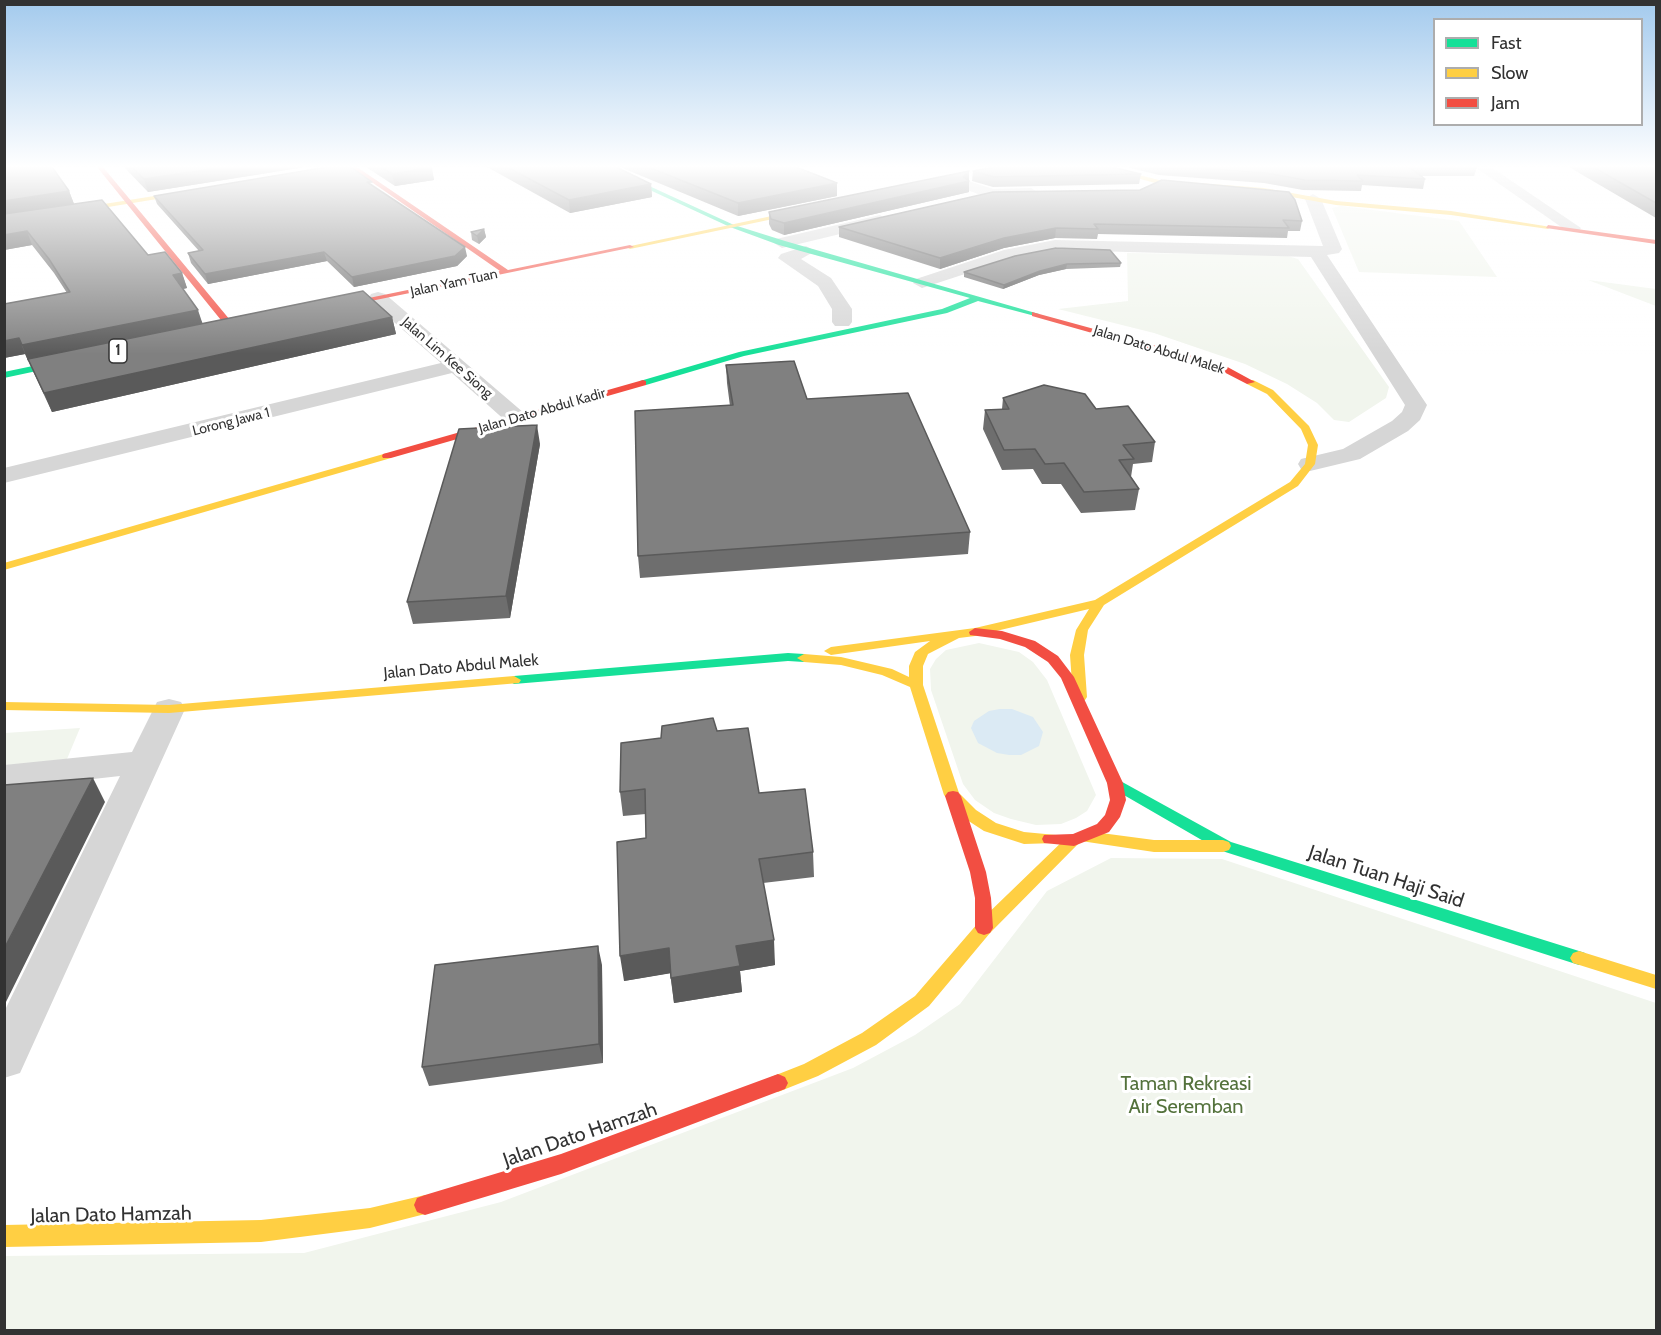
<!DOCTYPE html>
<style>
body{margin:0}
#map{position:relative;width:1661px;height:1335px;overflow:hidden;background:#fff;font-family:Cabin,sans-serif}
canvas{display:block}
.frame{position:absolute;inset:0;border:6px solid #323232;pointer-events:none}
.legend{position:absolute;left:1433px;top:18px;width:210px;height:108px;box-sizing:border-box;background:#fff;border:2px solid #adadad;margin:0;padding:8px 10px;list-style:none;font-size:18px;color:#323232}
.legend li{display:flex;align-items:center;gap:12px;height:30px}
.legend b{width:30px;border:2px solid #adadad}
</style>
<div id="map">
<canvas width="1661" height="1335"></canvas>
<div class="frame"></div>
<ul class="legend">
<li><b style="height:8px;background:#16e098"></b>Fast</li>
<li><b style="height:8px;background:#ffcf43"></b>Slow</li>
<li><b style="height:8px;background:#f24e42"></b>Jam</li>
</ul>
</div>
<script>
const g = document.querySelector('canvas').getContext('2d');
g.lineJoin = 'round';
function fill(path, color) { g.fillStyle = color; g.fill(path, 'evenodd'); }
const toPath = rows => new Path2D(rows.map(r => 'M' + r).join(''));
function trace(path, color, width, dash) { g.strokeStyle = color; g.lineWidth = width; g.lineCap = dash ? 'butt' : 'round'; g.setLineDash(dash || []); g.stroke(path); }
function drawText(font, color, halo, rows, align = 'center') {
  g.font = font + ' Cabin,sans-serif'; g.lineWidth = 6; g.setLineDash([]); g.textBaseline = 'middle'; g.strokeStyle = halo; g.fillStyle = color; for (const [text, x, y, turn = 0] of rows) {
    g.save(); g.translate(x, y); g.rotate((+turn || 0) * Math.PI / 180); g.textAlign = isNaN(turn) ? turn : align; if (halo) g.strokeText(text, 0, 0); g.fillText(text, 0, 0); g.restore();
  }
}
const green = toPath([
 [1341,206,1459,221,1497,277,1359,272,1332,208],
 [1127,253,1284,255,1298,259,1389,387,1386,398,1349,422,1334,420,1317,403,1287,384,1245,364,1154,333,1058,309,1128,301],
 [1588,280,1656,289,1656,306],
 [979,643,1019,652,1033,662,1047,680,1096,795,1087,811,1076,818,1061,824,1036,825,1011,819,994,813,975,800,963,784,931,690,930,669,936,659,946,650],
 [80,728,67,759,5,766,5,733],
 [1111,858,1222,859,1656,1003,1656,1330,5,1330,4,1256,304,1253,501,1202,853,1068,915,1035,960,1004,1047,891]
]);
const water = toPath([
 [1000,709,1012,709,1033,717,1043,732,1039,746,1021,755,1009,755,997,753,978,743,971,728,974,721,989,711]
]);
const street = toPath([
 [1475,167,1491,167,1581,228,1579,231,1567,231,1475,167],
 [950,175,993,189,1031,188,1039,193,1031,198,992,199,945,182,943,179,945,176,950,175],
 [1313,194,1321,199,1342,249,1339,253,1327,255,1427,405,1420,420,1408,431,1360,459,1310,471,1301,469,1298,464,1301,459,1343,449,1392,421,1402,412,1405,405,1311,257,1055,250,1014,258,922,288,913,283,916,279,1004,250,1055,240,1323,246,1305,199,1313,194],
 [880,215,888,220,886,223,782,248,774,243,776,239,880,215],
 [806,246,815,251,801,259,831,278,852,309,852,322,849,326,835,326,832,322,832,309,818,286,778,258,781,254,806,246],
 [378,292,385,294,524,413,527,418,524,423,508,423,452,373,4,483,4,468,441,363,371,302,369,298,371,294,378,292],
 [169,699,181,702,185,709,20,1073,4,1078,4,1012,120,776,4,789,4,765,132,752,157,702,169,699]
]);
const fast = toPath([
 [600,167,608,167,734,225,785,241,1039,314,1035,316,978,301,947,313,744,356,646,385,640,385,640,381,739,352,942,309,970,298,779,245,730,227,600,167],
 [76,357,79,358,79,362,4,378,4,372,76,357],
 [788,653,804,654,811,658,804,662,788,661,514,684,507,680,514,676,788,653],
 [1115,778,1231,842,1579,951,1585,953,1588,958,1585,963,1579,965,1219,850,1110,787,1107,783,1110,779,1115,778]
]);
const slow = toPath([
 [1097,167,1107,167,1159,180,1264,188,1336,201,1451,211,1551,227,1548,229,1451,215,1336,205,1264,192,1159,184,1097,167],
 [198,189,200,192,4,224,4,220,198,189],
 [814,207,816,210,630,249,626,247,814,207],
 [1247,380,1253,380,1273,390,1309,426,1318,445,1315,464,1298,486,1104,605,1088,630,1084,655,1087,697,1085,700,1080,701,1073,697,1070,655,1076,630,1089,609,975,636,959,638,928,654,923,666,923,685,959,793,976,810,996,823,1024,832,1056,835,1058,839,1056,843,1024,844,984,831,964,818,944,795,910,687,882,675,841,665,804,662,797,658,804,654,841,657,892,669,909,677,909,666,915,652,930,641,831,655,824,651,831,647,975,628,1095,600,1290,482,1305,464,1308,445,1301,429,1267,394,1247,384,1247,380],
 [387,453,391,454,391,458,4,570,4,563,387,453],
 [514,676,521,680,519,683,169,713,4,710,4,702,169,705,514,676],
 [1086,831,1154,840,1223,840,1229,842,1231,846,1229,850,1223,852,1154,852,1081,841,990,933,929,1006,876,1045,818,1076,778,1092,771,1089,768,1083,771,1077,804,1064,862,1033,915,996,978,923,1068,836,1079,836,1086,831],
 [1579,951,1656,975,1656,989,1573,963,1570,958,1573,953,1579,951],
 [425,1195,433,1198,436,1205,433,1212,370,1228,261,1242,4,1247,4,1225,261,1220,370,1208,425,1195]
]);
const jam = toPath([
 [97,167,103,167,235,326,235,330,229,330,97,167],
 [350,167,357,167,508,270,630,245,634,247,327,310,327,306,330,306,500,271,350,167],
 [1548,225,1656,240,1656,244,1546,228,1548,225],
 [1032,312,1222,364,1255,382,1247,384,1216,368,1032,316,1032,312],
 [643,380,646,381,646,385,391,458,383,458,382,456,383,454,643,380],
 [975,628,1002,631,1035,641,1058,656,1074,677,1123,783,1126,800,1120,817,1109,832,1074,846,1044,843,1042,839,1044,835,1073,834,1097,824,1105,815,1110,800,1107,783,1061,678,1048,662,1025,647,1000,639,970,635,969,632,975,628],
 [953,791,958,792,961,796,986,872,991,898,993,928,990,933,984,935,978,933,975,928,975,898,970,872,945,796,948,792,953,791],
 [778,1074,785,1077,788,1083,785,1089,561,1174,425,1215,417,1212,414,1205,417,1198,425,1195,561,1154,778,1074]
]);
const wall = toPath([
 [4,167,69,191,74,204,148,255,182,273,187,288,183,289,203,324,392,317,396,334,52,412,25,354,4,358,4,304,67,293,54,273,32,245,4,250],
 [124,167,305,167,148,192],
 [366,167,431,167,434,180,395,186],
 [487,167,616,167,651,184,652,197,570,213],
 [620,167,796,167,837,183,837,196,738,216],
 [1126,167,1477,167,1474,176,1422,176,1425,179,1423,189,1362,185,1361,191,1303,190,1264,183,1159,175],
 [1569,167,1656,167,1656,218],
 [969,171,969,192,784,235,772,230,769,224,769,212],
 [973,171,1141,174,1139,184,993,187,972,181],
 [373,187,467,256,457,266,354,287,327,261,208,284,191,263,188,253,199,251,157,204,154,196],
 [993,192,1302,221,1300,231,1288,231,1287,238,1098,234,1097,239,1055,238,1004,248,940,269,839,237,839,227],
 [484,229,486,237,479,244,472,240,471,232],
 [1056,248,1121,263,1120,267,1066,269,1039,275,1003,289,964,277,964,272],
 [726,365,807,399,970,532,968,554,640,578,638,556,730,406,727,383],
 [1003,398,1096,409,1155,442,1152,462,1133,464,1131,477,1139,489,1135,510,1081,513,1061,484,1042,484,1033,469,1002,470,983,429,985,410,1002,409],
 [540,444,510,618,413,624,407,602],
 [717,731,759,793,813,852,814,877,763,883,775,965,740,971,742,992,674,1003,670,973,624,981,646,838,646,814,623,816,620,792],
 [602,965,603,1063,429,1086,422,1067]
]);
const shadedWall = toPath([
 [225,167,305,167,148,192,144,179],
 [432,167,434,180,395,186,392,174],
 [969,171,969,192,784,235,784,223,963,177],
 [837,183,837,196,738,216,738,203],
 [651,184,652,197,570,213,569,200],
 [69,191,74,204,4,215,4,201],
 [1056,228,1055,238,1004,248,940,269,940,258,1004,238],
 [484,229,486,237,479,244,477,236],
 [27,231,32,245,4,250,4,235],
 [465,247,467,256,457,266,354,287,352,277],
 [324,252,327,261,208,284,205,274],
 [1067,264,1066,269,1039,275,1003,289,1004,285,1040,271],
 [182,273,187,288,178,290,173,275],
 [198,310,203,325,28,361,22,345],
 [392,317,396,334,52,412,44,393],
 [19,338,25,354,4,358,4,341],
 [537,425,540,444,510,618,506,596],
 [93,778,105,802,4,1006,4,949],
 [774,940,775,965,740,971,742,992,674,1003,671,978,736,946],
 [598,946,602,965,603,1063,599,1044],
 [669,948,672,973,624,981,620,956]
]);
const building = toPath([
 [4,167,52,167,69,191,4,201,4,167],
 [132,167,225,167,144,179,132,167],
 [327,167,351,167,372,182,367,182,465,247,455,256,352,277,324,252,205,274,188,253,203,250,154,196,327,167],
 [381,167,432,167,392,174,381,167],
 [507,167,616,167,651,184,569,200,507,167],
 [648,167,796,167,837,183,738,203,648,167],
 [994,167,1112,167,1141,174,994,177,973,171,994,167],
 [1184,167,1409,167,1425,179,1357,175,1363,181,1305,180,1266,173,1184,167],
 [1593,167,1656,167,1656,203,1593,167],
 [969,171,963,177,969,181,784,223,771,219,769,212,969,171],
 [1162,180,1289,192,1295,200,1302,221,1283,220,1289,228,1094,224,1098,229,1056,228,1004,238,940,258,839,227,993,192,1140,190,1162,180],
 [102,200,148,255,165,252,182,273,173,275,198,310,22,345,19,338,4,341,4,304,70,292,49,259,27,231,4,235,4,214,102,200],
 [484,229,477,236,471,232,484,229],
 [1056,248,1110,250,1121,263,1067,264,1040,271,1004,285,964,272,1015,256,1056,248],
 [363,291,392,317,44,393,28,359,363,291],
 [794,361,807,399,908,393,970,532,638,556,635,411,733,405,726,365,794,361],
 [1044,385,1085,394,1096,409,1128,406,1155,442,1123,445,1134,459,1119,460,1139,489,1084,492,1064,463,1045,464,1035,449,1004,450,985,410,1009,409,1003,398,1044,385],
 [537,425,506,596,407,602,459,429,537,425],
 [713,718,717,731,748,728,759,793,805,789,813,852,759,859,774,940,736,946,740,966,671,978,669,948,620,956,617,842,646,838,645,789,620,792,621,743,661,738,662,726,713,718],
 [93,778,4,949,4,785,93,778],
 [598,946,599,1044,422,1067,435,965,598,946]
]);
const farStreetnames = [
 ["Jalan Yam Tuan",454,283,-12],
 ["Jalan Dato Abdul Malek",1159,350,17],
 ["Jalan Lim Kee Siong",447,358,41],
 ["Jalan Dato Abdul Kadir",542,411,-16],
 ["Lorong Jawa 1",231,422,-14]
];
const shields = [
 [118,351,18]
];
const shieldNames = [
 ["1",118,351]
];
const streetNames = [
 ["Jalan Dato Abdul Malek",461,667,-5]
];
const nearStreetnames = [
 ["Jalan Tuan Haji Said",1386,877,18],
 ["Jalan Dato Hamzah",580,1135,-19],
 ["Jalan Dato Hamzah",111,1215,-1]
];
const nearParknames = [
 ["Taman Rekreasi",1186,1084],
 ["Air Seremban",1186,1107]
];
fill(green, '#f1f5ed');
fill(water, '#dbeaf4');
fill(street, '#d6d6d6');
fill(fast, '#16e098');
fill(slow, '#ffcf43');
fill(jam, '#f24e42');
fill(wall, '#6e6e6e');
fill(shadedWall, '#5a5a5a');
fill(building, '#808080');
trace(building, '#5a5a5a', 1.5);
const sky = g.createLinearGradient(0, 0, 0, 354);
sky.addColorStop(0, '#a3caed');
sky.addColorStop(0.47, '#fff');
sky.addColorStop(1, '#ffffff00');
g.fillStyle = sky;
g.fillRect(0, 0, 1661, 354);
drawText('14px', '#323232', '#fff', farStreetnames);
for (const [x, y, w] of shields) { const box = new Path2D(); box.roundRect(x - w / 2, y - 12, w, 24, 4.5); g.fillStyle = '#fff'; g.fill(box); trace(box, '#323232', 1.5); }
drawText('bold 15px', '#323232', null, shieldNames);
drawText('16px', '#323232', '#fff', streetNames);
drawText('20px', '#323232', '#fff', nearStreetnames);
drawText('20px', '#54723c', '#fff', nearParknames);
</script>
